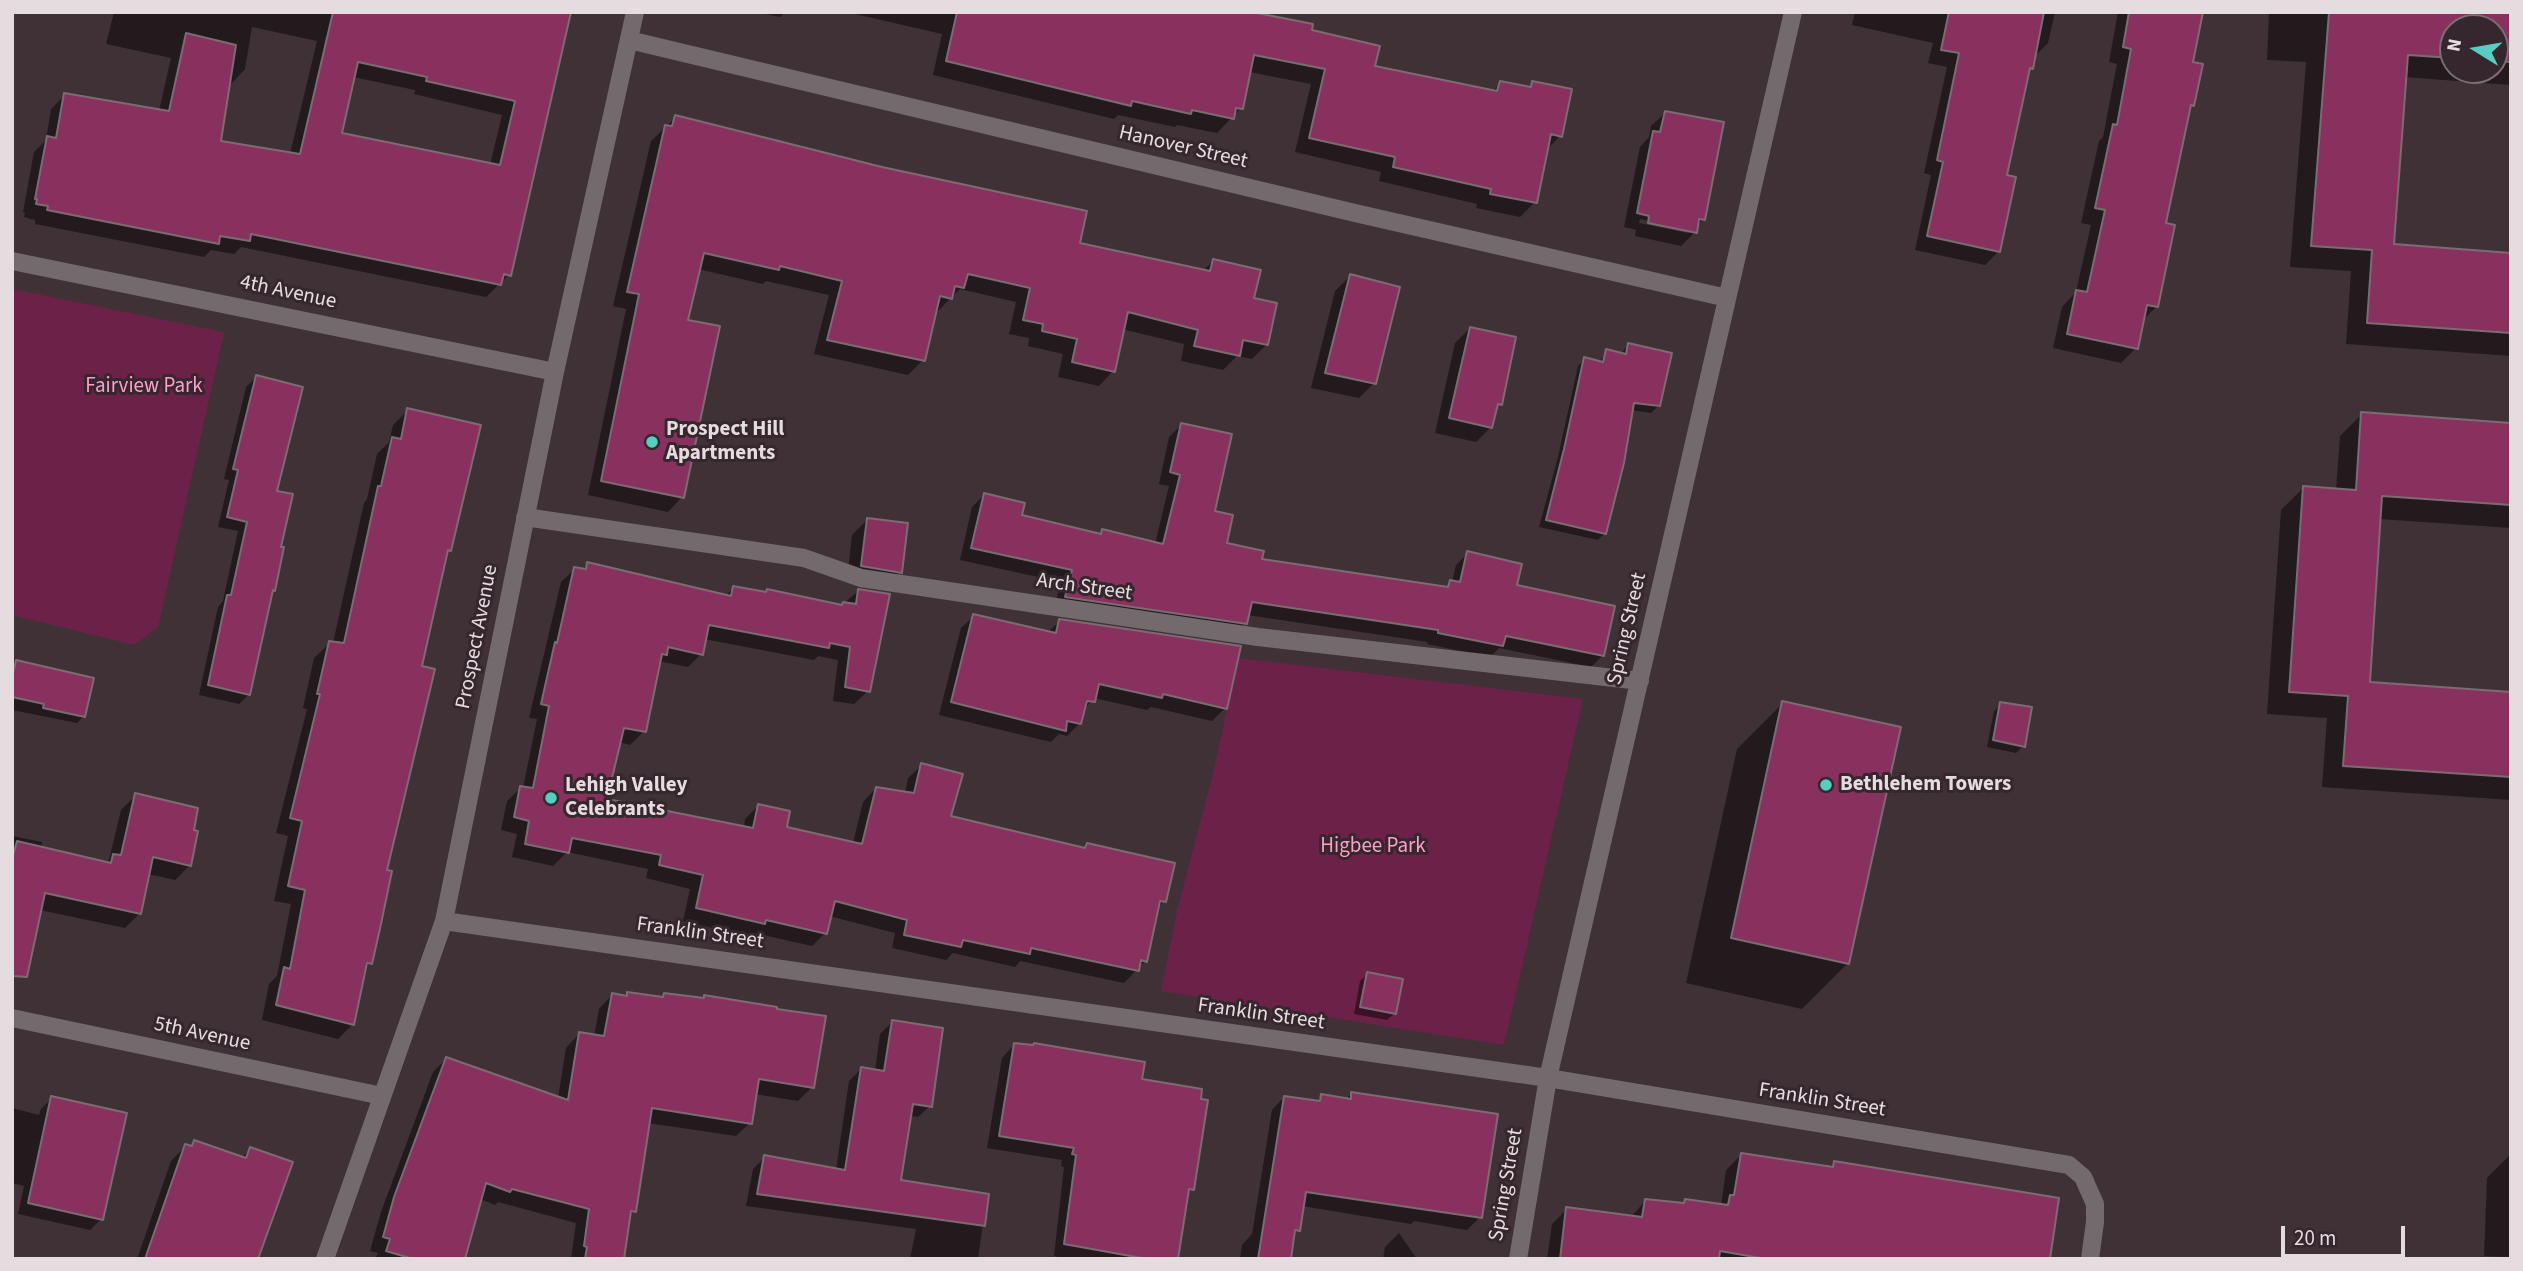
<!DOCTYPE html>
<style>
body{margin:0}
#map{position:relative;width:2523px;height:1271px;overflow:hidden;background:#403137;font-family:"Source Sans 3",sans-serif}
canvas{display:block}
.frame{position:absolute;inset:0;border:14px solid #e5dcdf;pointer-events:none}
.north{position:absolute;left:2439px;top:14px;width:70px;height:70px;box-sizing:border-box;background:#35272d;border:2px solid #7b6f74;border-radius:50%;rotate:281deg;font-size:19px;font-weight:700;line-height:28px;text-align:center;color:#e5dcdf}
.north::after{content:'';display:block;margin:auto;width:24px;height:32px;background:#57cec1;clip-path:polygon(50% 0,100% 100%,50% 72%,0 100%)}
.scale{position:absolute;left:2281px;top:1226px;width:124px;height:32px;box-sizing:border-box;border:4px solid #e5dcdf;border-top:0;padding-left:9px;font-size:21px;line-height:24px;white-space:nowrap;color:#e5dcdf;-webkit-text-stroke:5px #35272d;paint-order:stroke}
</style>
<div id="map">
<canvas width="2523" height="1271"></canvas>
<div class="frame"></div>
<div class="north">N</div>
<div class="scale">20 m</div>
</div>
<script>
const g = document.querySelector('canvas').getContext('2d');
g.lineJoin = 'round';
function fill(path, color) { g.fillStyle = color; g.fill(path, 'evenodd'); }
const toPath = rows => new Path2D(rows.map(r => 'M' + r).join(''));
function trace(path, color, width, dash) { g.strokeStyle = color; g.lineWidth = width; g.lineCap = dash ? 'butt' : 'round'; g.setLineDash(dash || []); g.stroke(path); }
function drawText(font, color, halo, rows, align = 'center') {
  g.font = font + ' "Source Sans 3",sans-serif'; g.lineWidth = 6; g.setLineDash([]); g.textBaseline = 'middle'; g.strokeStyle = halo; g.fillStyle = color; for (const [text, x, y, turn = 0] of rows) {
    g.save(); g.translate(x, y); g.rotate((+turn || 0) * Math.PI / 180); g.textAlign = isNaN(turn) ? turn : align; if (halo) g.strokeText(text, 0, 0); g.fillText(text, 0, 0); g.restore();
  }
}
const green = toPath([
 [12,289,224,332,158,627,134,645,12,615],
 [1238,658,1583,699,1504,1045,1161,991,1178,907,1213,774]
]);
const shadow = toPath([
 [114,12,569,12,509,275,486,297,241,247,234,254,211,250,204,257,35,224,35,220,24,217,25,213,23,212,34,152,46,140,51,109,65,95,159,111,171,58,106,44],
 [252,27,317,41,290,154,219,142,228,82,232,83,245,69],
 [353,77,415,90,414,94,502,115,490,165,340,134],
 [756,12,785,12,780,17],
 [856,12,1243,12,1310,31,1373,68,1492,92,1501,83,1527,88,1533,83,1560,136,1546,150,1535,202,1520,217,1476,208,1477,204,1379,181,1381,172,1295,152,1311,84,1249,72,1241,108,1217,133,1177,125,1175,127,1118,115,1114,119,933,75,942,34,855,14],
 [1855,12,2055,12,2048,43,2035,56,2032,68,2027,72,2005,176,1999,251,1985,265,1915,250,1931,175,1924,173,1947,67,1928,63,1933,43,1852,25],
 [2118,12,2201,12,2191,63,2193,105,2188,110,2164,224,2156,307,2142,321,2136,348,2121,363,2053,348,2062,307,2076,292,2091,225,2081,223,2099,141,2103,137,2117,64,2109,62],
 [2269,12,2511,12,2511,85,2404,77,2392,246,2511,255,2511,356,2346,344,2351,271,2290,267,2306,62,2267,60],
 [2453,28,2495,28,2495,70,2453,70],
 [1665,113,1703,220,1696,226,1695,232,1681,246,1635,236,1636,230,1624,227,1640,147,1649,137,1651,126],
 [1640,219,1691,230,1688,233,1639,223],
 [676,117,1078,244,1203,271,1213,261,1252,299,1267,344,1252,359,1237,356,1223,370,1181,361,1184,344,1122,329,1113,371,1099,386,1058,377,1063,354,1028,346,1029,338,1009,334,1016,302,960,289,936,313,923,360,908,375,814,354,829,295,766,281,763,284,698,269,686,321,682,497,668,512,588,495,626,309,613,306,651,141],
 [1350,276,1374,383,1359,398,1311,388,1335,291],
 [1470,328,1500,404,1495,410,1491,427,1476,442,1435,433,1455,343],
 [1628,345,1658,406,1651,413,1631,410,1605,533,1598,540,1539,527,1558,457,1578,366,1585,359,1599,362,1607,351,1621,354],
 [256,377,275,492,279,548,274,590,270,593,249,694,239,704,199,695,218,607,223,601,238,531,218,527,229,480,224,479,246,387],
 [408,410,450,550,445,555,419,667,370,964,364,969,353,1024,338,1039,262,1020,269,984,277,976,291,904,274,901,288,836,276,833,307,709,303,708,314,658,330,643,333,643,364,503,367,499,377,454,389,442,393,425],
 [2362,414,2511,425,2511,528,2379,519,2368,684,2511,694,2511,800,2322,787,2327,718,2267,714,2281,510,2303,488,2336,490,2340,436],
 [1181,425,1225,544,1260,561,1444,588,1452,582,1456,565,1468,553,1515,586,1603,655,1591,667,1499,648,1490,657,1427,644,1428,642,1247,615,1245,623,1233,635,1054,608,1061,582,960,560,972,507,984,495,1019,517,1098,535,1102,531,1155,544,1169,486,1159,484,1169,437],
 [867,520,900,572,885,587,847,580,852,535],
 [588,564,725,596,734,588,841,606,858,591,868,691,854,704,833,701,838,660,818,656,814,660,704,639,701,654,688,667,659,661,644,731,630,745,619,742,605,801,744,828,745,819,759,805,784,828,853,843,863,802,876,788,905,794,908,778,922,765,949,818,1082,849,1087,845,1164,901,1157,909,1145,961,1124,983,1020,961,1015,967,953,953,946,960,892,948,895,933,829,916,825,933,812,946,754,933,750,937,683,921,690,889,646,878,648,869,567,852,553,866,512,857,517,834,501,830,507,801,521,788,523,788,537,719,529,718,561,582,575,569,581,570],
 [974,616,1047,633,1060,621,1225,708,1212,721,1151,707,1147,710,1094,698,1082,712,1080,723,1067,736,1059,734,1051,742,939,715,961,628],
 [12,663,92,679,84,716,77,723,12,710],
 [1783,703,1848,963,1802,1009,1686,983,1737,749],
 [2001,704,2023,746,2016,753,1987,747,1994,711],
 [136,795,191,831,190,865,175,880,148,874,140,913,125,928,40,910,12,955,12,836,42,842,41,849,106,863,109,860,121,810],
 [1368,974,1395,1013,1387,1020,1354,1014,1360,981],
 [628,993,660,999,664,995,702,999,705,997,812,1087,798,1101,755,1094,750,1123,736,1136,648,1123,634,1211,628,1217,622,1259,571,1259,576,1223,498,1202,495,1205,480,1199,463,1259,375,1259,378,1253,370,1251,381,1212,433,1072,446,1059,558,1098,566,1048,579,1034,594,1036,599,1009,612,995,624,997],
 [892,1022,930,1106,918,1117,910,1116,899,1182,987,1195,978,1259,910,1259,916,1229,746,1206,753,1169,765,1157,836,1170,849,1081,861,1069,875,1071,880,1034],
 [1014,1045,1140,1081,1192,1189,1186,1194,1176,1259,1068,1259,1054,1256,1064,1167,1061,1166,1062,1160,987,1148,1002,1058],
 [1352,1093,1480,1217,1467,1230,1414,1221,1411,1224,1302,1206,1298,1230,1292,1236,1289,1259,1240,1259,1242,1245,1252,1234,1272,1110,1284,1097,1316,1102,1322,1096,1346,1100],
 [52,1098,101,1219,90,1230,18,1214,24,1186,12,1183,12,1108,39,1115,41,1109],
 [195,1142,241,1158,251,1149,258,1259,137,1259,171,1161,186,1146,190,1147],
 [1741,1155,1829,1168,1834,1162,2048,1259,1547,1259,1552,1224,1567,1209,1631,1217,1646,1200,1682,1205,1685,1201,1721,1206,1726,1170],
 [2509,1156,2511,1257,2484,1256,2487,1178],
 [1399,1233,1417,1259,1383,1259,1385,1247]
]);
const building = toPath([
 [333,12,571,12,511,276,504,274,501,285,251,234,250,241,220,236,219,244,47,210,48,206,36,204,37,199,35,199,47,136,56,138,64,93,169,111,186,33,236,45,221,141,300,154,333,12],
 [358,62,427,77,426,81,515,101,500,165,342,133,358,62],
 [957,12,1252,12,1313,24,1312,30,1380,46,1375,66,1497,91,1500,81,1531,87,1532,81,1572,89,1562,137,1551,134,1537,203,1490,194,1491,189,1393,167,1395,157,1309,138,1325,69,1254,55,1243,109,1236,108,1234,119,1192,110,1191,114,1132,101,1131,106,946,61,957,12],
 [1949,12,2044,12,2033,69,2030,68,2007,175,2016,177,2000,252,1927,236,1943,162,1937,160,1959,53,1941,50,1949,12],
 [2129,12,2203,12,2193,62,2203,64,2194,106,2191,105,2166,223,2175,225,2158,307,2147,305,2138,349,2067,334,2076,290,2087,292,2105,210,2095,208,2113,124,2117,125,2131,49,2123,47,2129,12],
 [2329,12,2511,12,2511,62,2495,61,2495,28,2453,28,2453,58,2408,55,2394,244,2511,253,2511,333,2367,323,2372,250,2311,246,2329,12],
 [1665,111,1724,122,1705,220,1699,219,1697,233,1648,223,1649,216,1637,213,1653,131,1660,132,1665,111],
 [675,115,882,167,1087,211,1080,243,1210,271,1213,259,1261,270,1254,298,1277,303,1268,345,1243,340,1240,356,1194,346,1198,330,1128,312,1115,372,1072,362,1077,339,1042,331,1043,324,1023,320,1030,288,968,274,964,288,955,286,952,299,940,296,925,361,827,340,842,281,780,266,779,270,704,253,688,320,720,326,684,498,601,481,639,294,627,292,665,125,672,126,675,115],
 [1350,274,1400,287,1376,384,1325,373,1350,274],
 [1470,327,1516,337,1502,405,1498,404,1492,428,1449,418,1470,327],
 [1628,343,1672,353,1660,406,1634,403,1624,463,1606,534,1546,520,1564,449,1584,357,1603,362,1606,349,1626,354,1628,343],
 [256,375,303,387,277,491,293,494,281,547,284,547,275,591,273,590,250,695,208,685,227,595,231,595,247,522,227,517,238,470,233,469,256,375],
 [407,408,481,425,451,551,448,550,422,666,435,669,387,870,392,871,381,924,372,964,367,963,354,1025,276,1005,284,967,290,969,305,890,288,886,302,821,290,818,320,694,317,694,329,641,344,643,378,486,381,486,392,437,401,439,407,408],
 [2361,412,2511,423,2511,505,2382,496,2370,682,2511,692,2511,777,2343,766,2348,696,2289,692,2303,486,2356,490,2361,412],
 [1181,423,1232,434,1215,511,1233,515,1227,543,1264,551,1262,559,1448,587,1450,580,1460,582,1467,551,1522,564,1517,585,1615,606,1604,656,1506,636,1503,646,1438,633,1438,630,1252,602,1247,624,1065,597,1072,570,971,548,984,493,1025,503,1022,515,1101,534,1102,529,1163,544,1180,475,1170,472,1181,423],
 [867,518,908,523,902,573,861,566,867,518],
 [587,562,731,596,733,586,766,592,767,589,842,605,843,602,856,604,858,589,890,594,870,692,845,687,850,647,830,643,829,648,709,625,703,655,668,647,667,655,662,654,646,732,624,728,607,799,753,828,758,804,790,811,787,827,862,844,876,787,914,793,921,763,963,774,951,816,1085,848,1087,843,1175,863,1166,902,1160,901,1147,962,1141,960,1139,971,1031,948,1030,954,963,940,961,947,904,935,907,920,835,901,827,934,766,920,765,924,696,908,703,875,659,865,661,855,572,838,569,853,525,844,529,821,514,817,520,786,533,788,549,706,541,704,555,642,557,643,574,567,586,569,587,562],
 [973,614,1056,633,1059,619,1241,646,1227,709,1163,694,1162,698,1099,684,1095,702,1087,701,1081,724,1067,721,1066,731,951,702,973,614],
 [16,660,94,678,85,717,43,708,44,704,12,697,12,678,16,660],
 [1782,701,1901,727,1849,964,1731,938,1782,701],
 [2000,702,2032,707,2025,747,1993,740,2000,702],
 [135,793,198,808,194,830,198,831,191,866,153,857,141,914,45,893,27,977,12,976,12,859,17,841,111,863,113,854,121,855,135,793],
 [1367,972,1403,979,1396,1014,1360,1007,1367,972],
 [627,992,663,997,664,993,704,998,704,995,777,1007,777,1009,826,1016,814,1088,759,1079,752,1124,652,1108,636,1212,631,1211,624,1259,585,1259,587,1247,584,1246,589,1209,512,1189,510,1192,486,1183,465,1259,413,1259,386,1251,390,1239,383,1237,394,1197,446,1057,568,1100,579,1032,604,1036,612,993,627,996,627,992],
 [892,1020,943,1028,932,1107,913,1104,901,1180,989,1194,985,1226,757,1194,764,1155,845,1170,861,1067,884,1071,892,1020],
 [1014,1043,1033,1045,1034,1043,1145,1062,1142,1079,1202,1089,1201,1099,1208,1100,1194,1190,1189,1189,1178,1259,1147,1259,1064,1244,1076,1155,1072,1154,1074,1148,999,1136,1014,1043],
 [1351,1092,1498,1114,1482,1218,1306,1192,1300,1231,1295,1230,1291,1259,1258,1259,1284,1096,1320,1101,1321,1094,1351,1099,1351,1092],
 [51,1096,127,1113,103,1220,28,1203,51,1096],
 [194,1140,246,1158,250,1147,293,1162,258,1259,145,1259,185,1144,192,1146,194,1140],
 [1741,1153,1833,1167,1834,1161,2059,1198,2050,1259,1766,1259,1720,1251,1719,1259,1560,1259,1566,1207,1642,1217,1645,1199,1684,1203,1685,1199,1728,1205,1730,1195,1734,1195,1741,1153]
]);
const street = toPath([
 [629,40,1355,213,1727,298],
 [12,261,555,372],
 [525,517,804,558,861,578,1258,637,1640,681],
 [444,921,1548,1078,2069,1165,2083,1177,2095,1204,2095,1222,2090,1259],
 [12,1018,382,1096],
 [325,1259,444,921,555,372,635,12],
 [1518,1259,1548,1078,1793,12]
]);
const markers = [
 [652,442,7,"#57cec1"],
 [1826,785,7,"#57cec1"],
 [551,798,7,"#57cec1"]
];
const streetNames = [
 ["Hanover Street",1183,148,13],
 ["4th Avenue",288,293,12],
 ["Arch Street",1084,588,8],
 ["Spring Street",1628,629,-77],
 ["Prospect Avenue",478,637,-79],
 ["Franklin Street",700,934,8],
 ["Franklin Street",1261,1015,8],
 ["5th Avenue",202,1035,12],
 ["Franklin Street",1822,1101,9],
 ["Spring Street",1507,1185,-80]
];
const parkNames = [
 ["Fairview Park",144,387],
 ["Higbee Park",1373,847]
];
const poiNames = [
 ["Prospect Hill",666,430],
 ["Apartments",666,454],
 ["Bethlehem Towers",1840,785],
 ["Lehigh Valley",565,786],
 ["Celebrants",565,810]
];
fill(green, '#6c2248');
fill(shadow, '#0007');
fill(building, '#88315e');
trace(building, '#7c6b72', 2);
trace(street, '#726a6d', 18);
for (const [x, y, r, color] of markers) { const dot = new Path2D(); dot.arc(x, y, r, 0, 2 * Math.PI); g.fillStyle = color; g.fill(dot); trace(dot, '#35272d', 2.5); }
drawText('21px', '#e5dcdf', '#35272d', streetNames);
drawText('21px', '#ff9eca', '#35272d', parkNames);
drawText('bold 21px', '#e5dcdf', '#35272d', poiNames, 'left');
</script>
